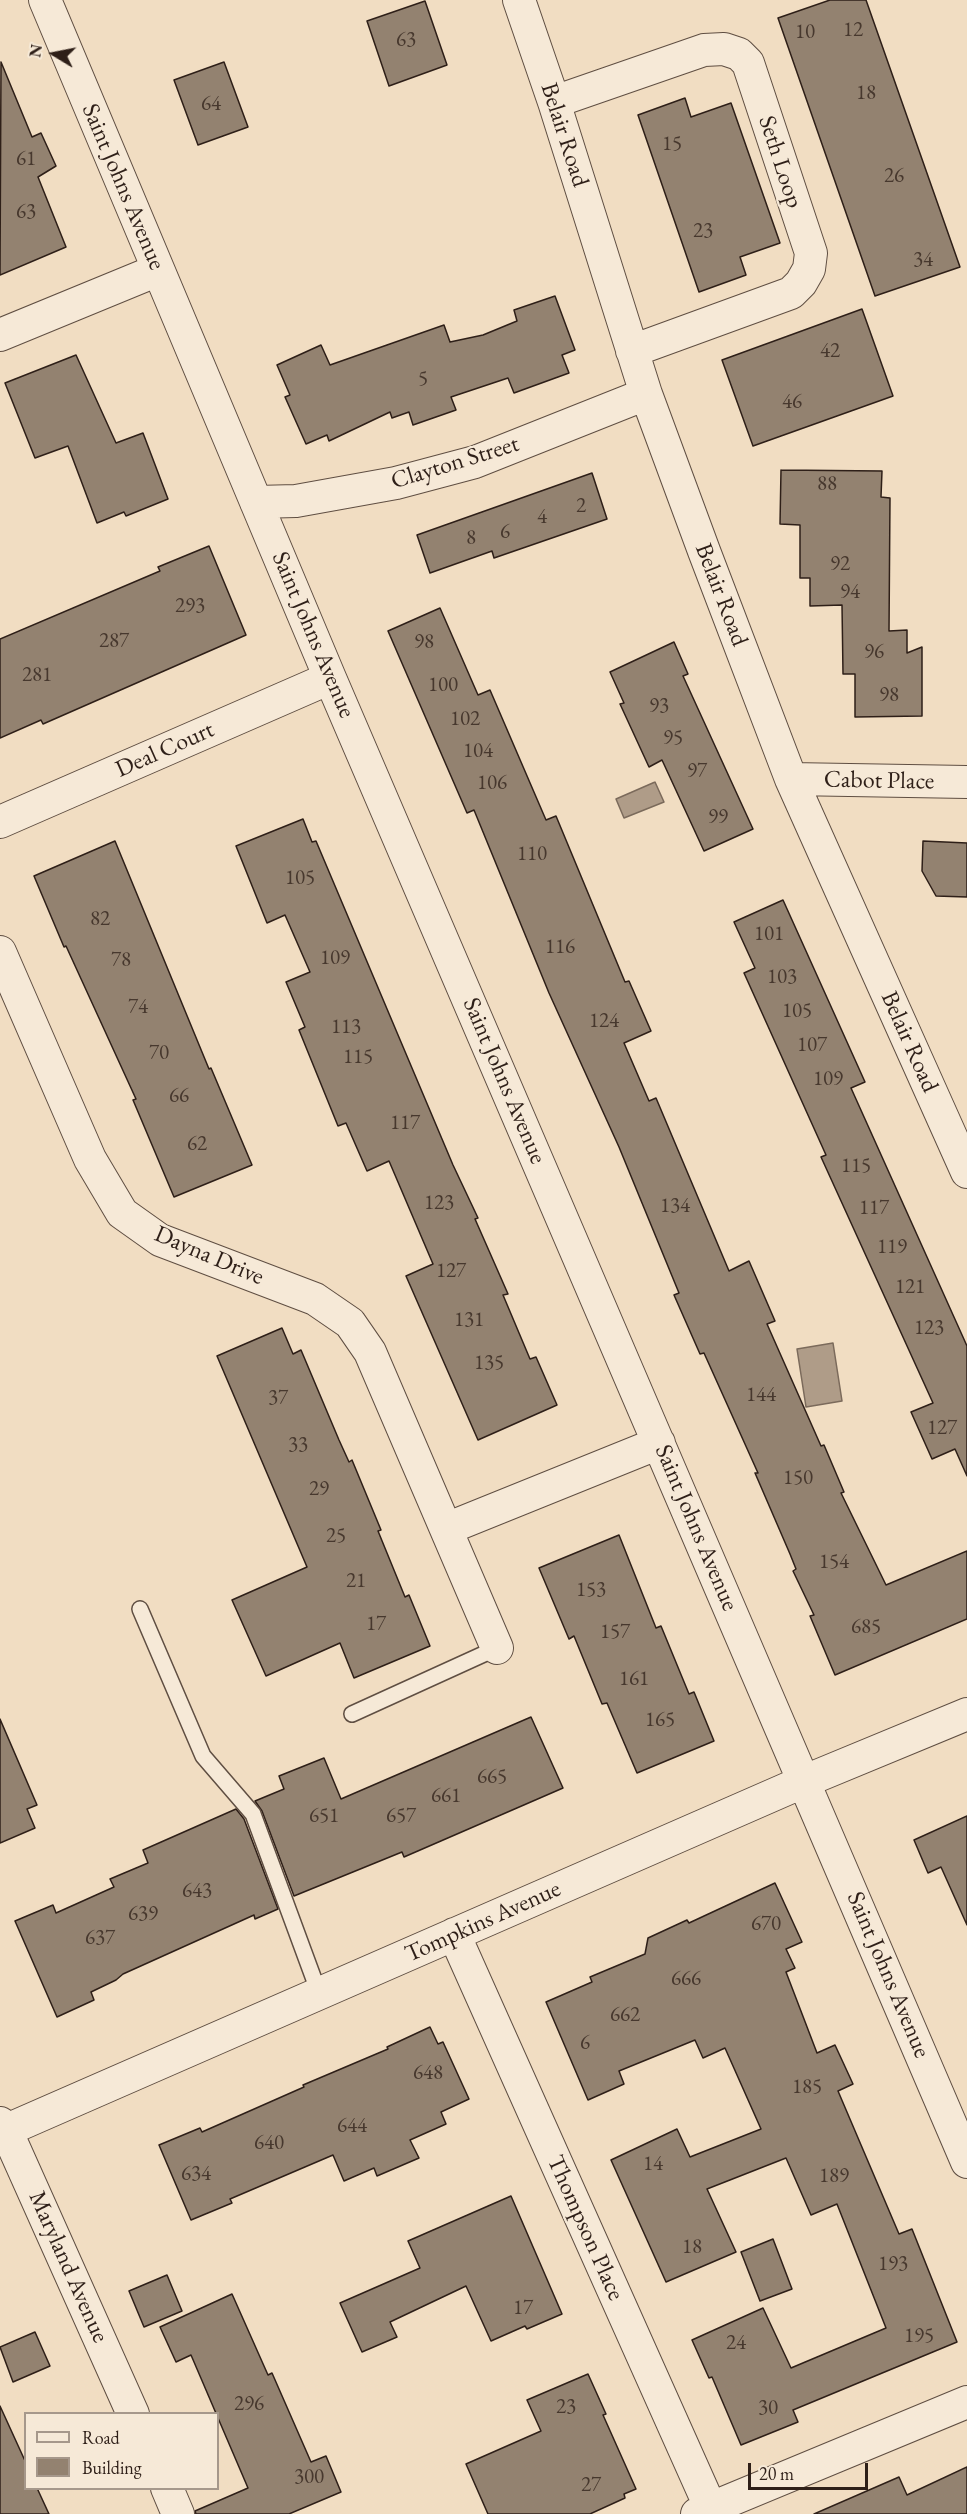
<!DOCTYPE html>
<style>
body{margin:0}
#map{position:relative;width:967px;height:2514px;overflow:hidden;background:#f1ddc2;font-family:"EB Garamond",serif}
canvas{display:block}
.legend{position:absolute;left:24px;top:2412px;width:195px;height:78px;box-sizing:border-box;background:#f6e9d7;border:2px solid #a6988b;margin:0;padding:8px 10px;list-style:none;font-size:18px;color:#2e1f18}
.legend li{display:flex;align-items:center;gap:12px;height:30px}
.legend b{width:30px;border:2px solid #a6988b}
.north{position:absolute;left:24px;top:24px;width:60px;height:60px;-webkit-text-stroke:4px #f6e9d7;paint-order:stroke;rotate:280deg;font-size:16px;font-weight:700;line-height:24px;text-align:center;color:#2e1f18}
.north::after{content:'';display:block;margin:auto;width:21px;height:27px;background:#2e1f18;clip-path:polygon(50% 0,100% 100%,50% 72%,0 100%)}
.scale{position:absolute;left:748px;top:2463px;width:120px;height:27px;box-sizing:border-box;border:3px solid #2e1f18;border-top:0;padding-left:8px;font-size:18px;line-height:21px;white-space:nowrap;color:#2e1f18;-webkit-text-stroke:4px #f6e9d7;paint-order:stroke}
</style>
<div id="map">
<canvas width="967" height="2514"></canvas>
<ul class="legend">
<li><b style="height:8px;background:#f6e9d7"></b>Road</li>
<li><b style="height:16px;background:#938270"></b>Building</li>
</ul>
<div class="north">N</div>
<div class="scale">20 m</div>
</div>
<script>
const g = document.querySelector('canvas').getContext('2d');
g.lineJoin = 'round';
function fill(path, color) { g.fillStyle = color; g.fill(path, 'evenodd'); }
const toPath = rows => new Path2D(rows.map(r => 'M' + r).join(''));
function trace(path, color, width, dash) { g.strokeStyle = color; g.lineWidth = width; g.lineCap = dash ? 'butt' : 'round'; g.setLineDash(dash || []); g.stroke(path); }
function drawText(font, color, halo, rows, align = 'center') {
  g.font = font + ' "EB Garamond",serif'; g.lineWidth = 4.5; g.setLineDash([]); g.textBaseline = 'middle'; g.strokeStyle = halo; g.fillStyle = color; for (const [text, x, y, turn = 0] of rows) {
    g.save(); g.translate(x, y); g.rotate((+turn || 0) * Math.PI / 180); g.textAlign = isNaN(turn) ? turn : align; if (halo) g.strokeText(text, 0, 0); g.fillText(text, 0, 0); g.restore();
  }
}
const water = toPath([
 [655,782,664,802,624,818,616,799,655,782],
 [833,1343,842,1401,806,1407,797,1349,833,1343]
]);
const building = toPath([
 [830,0,866,0,960,267,875,296,778,18,830,0],
 [425,1,447,65,389,86,367,21,425,1],
 [1,62,32,137,41,133,56,166,38,177,66,247,0,275,1,62],
 [224,62,248,127,198,145,174,80,224,62],
 [685,98,691,117,731,103,780,243,740,257,746,275,699,292,638,115,685,98],
 [555,296,575,350,562,355,569,373,514,393,508,378,451,397,456,410,413,425,409,412,392,418,390,412,329,441,327,435,306,444,285,397,290,395,277,365,321,345,330,365,444,325,450,342,483,335,517,321,514,310,555,296],
 [862,309,893,396,753,446,722,360,862,309],
 [76,355,116,443,143,433,168,499,126,516,124,512,97,523,68,446,35,458,5,383,76,355],
 [781,470,882,471,881,497,890,498,889,631,907,630,907,653,922,647,922,716,855,717,855,674,843,674,842,605,810,606,810,578,800,578,800,525,780,524,781,470],
 [592,473,607,519,494,558,492,551,430,573,417,535,592,473],
 [209,546,246,635,43,724,41,720,0,738,0,639,160,571,158,567,209,546],
 [440,608,478,695,490,690,546,820,556,816,625,982,629,981,651,1031,624,1043,649,1101,656,1098,729,1271,749,1261,775,1321,767,1324,821,1446,824,1445,844,1492,841,1493,886,1585,967,1551,967,1619,835,1675,810,1616,814,1615,793,1571,796,1569,790,1554,755,1473,758,1473,704,1353,700,1354,674,1295,679,1293,619,1147,549,993,474,810,467,813,388,631,440,608],
 [674,642,688,674,683,676,753,829,704,851,662,760,649,767,620,704,624,703,610,672,674,642],
 [303,819,312,842,316,841,453,1165,478,1218,475,1219,508,1294,503,1295,530,1359,536,1357,557,1405,478,1440,406,1276,433,1264,389,1161,367,1171,346,1123,338,1126,299,1030,305,1027,286,982,310,972,285,915,267,923,236,846,303,819],
 [115,841,209,1069,211,1068,252,1165,174,1197,133,1100,136,1099,66,946,64,947,34,876,115,841],
 [923,841,967,843,967,897,936,896,922,871,923,841],
 [783,900,865,1082,851,1088,967,1346,967,1476,955,1449,932,1459,911,1412,933,1403,821,1157,826,1155,744,973,755,968,734,922,783,900],
 [282,1328,293,1354,301,1350,339,1440,349,1462,352,1460,381,1530,378,1531,405,1597,409,1595,430,1646,354,1678,340,1643,266,1676,232,1600,307,1567,217,1356,282,1328],
 [619,1535,656,1628,661,1626,689,1694,694,1692,714,1741,637,1773,607,1703,602,1704,574,1636,569,1639,539,1568,619,1535],
 [531,1717,563,1788,404,1857,402,1852,294,1896,262,1811,255,1801,284,1789,279,1776,324,1758,341,1799,531,1717],
 [0,1719,37,1805,27,1809,35,1828,0,1843,0,1719],
 [236,1809,244,1819,278,1909,255,1919,254,1915,123,1974,116,1980,91,1992,94,2000,57,2017,15,1921,53,1905,56,1913,114,1887,110,1879,148,1863,143,1850,236,1809],
 [967,1816,967,1925,941,1867,928,1873,914,1840,967,1816],
 [775,1883,802,1942,786,1949,795,1968,786,1972,817,2053,835,2045,853,2084,838,2091,899,2234,912,2229,957,2342,793,2410,798,2422,741,2445,712,2377,709,2378,692,2340,763,2308,791,2368,886,2328,837,2204,811,2215,786,2158,707,2189,736,2252,666,2282,611,2160,677,2129,690,2157,761,2129,725,2048,703,2058,695,2040,619,2071,624,2084,588,2100,546,2002,592,1982,590,1977,645,1954,648,1938,687,1920,689,1923,775,1883],
 [430,2027,438,2044,443,2042,469,2099,441,2112,446,2124,410,2140,419,2158,377,2176,374,2168,344,2181,333,2155,230,2199,232,2203,191,2220,159,2145,200,2128,202,2132,304,2087,303,2085,388,2049,387,2047,430,2027],
 [511,2196,562,2314,527,2329,525,2326,491,2341,466,2286,390,2322,397,2337,362,2352,340,2303,420,2268,408,2241,511,2196],
 [773,2239,792,2289,760,2301,741,2252,773,2239],
 [167,2275,182,2311,144,2327,129,2291,167,2275],
 [232,2294,268,2375,272,2373,311,2462,326,2456,341,2492,289,2514,196,2514,195,2511,248,2488,191,2355,176,2362,160,2327,232,2294],
 [35,2332,50,2366,13,2382,0,2347,35,2332],
 [588,2374,606,2414,603,2415,636,2489,624,2494,625,2498,590,2514,488,2514,466,2464,541,2431,527,2400,588,2374],
 [0,2406,26,2463,26,2488,37,2488,49,2514,0,2514,0,2406],
 [967,2467,967,2514,814,2514,899,2477,907,2495,967,2467]
]);
const service = toPath([
 [140,1609,203,1756,253,1814,319,1993],
 [352,1714,497,1648]
]);
const minor = toPath([
 [45,0,330,678,967,2162],
 [519,0,554,102,646,394,704,551,791,779,967,1172],
 [554,102,704,50,724,49,739,54,748,63,811,253,809,269,801,283,791,293,632,351],
 [0,335,158,270],
 [256,502,296,501,396,483,475,462,646,394],
 [791,779,967,782],
 [0,822,330,678],
 [0,952,90,1159,122,1213,160,1240,315,1299,350,1323,370,1352,497,1648],
 [446,1529,659,1443],
 [454,1934,711,2509],
 [0,2123,6,2130,133,2414],
 [0,2133,805,1781,967,1714],
 [167,2488,178,2514],
 [697,2514,967,2402]
]);
const numberNames = [
 ["12",853,30],
 ["10",805,32],
 ["63",406,40],
 ["18",866,93],
 ["64",211,104],
 ["15",672,144],
 ["61",26,159],
 ["26",894,176],
 ["63",26,212],
 ["23",703,231],
 ["34",923,260],
 ["42",830,351],
 ["5",423,379],
 ["46",792,402],
 ["88",827,484],
 ["2",581,506],
 ["4",542,517],
 ["6",505,532],
 ["8",471,538],
 ["92",840,564],
 ["94",850,592],
 ["293",190,606],
 ["287",114,641],
 ["98",424,642],
 ["96",874,652],
 ["281",37,675],
 ["100",443,685],
 ["98",889,695],
 ["93",659,706],
 ["102",465,719],
 ["95",673,738],
 ["104",478,751],
 ["97",697,771],
 ["106",492,783],
 ["99",718,817],
 ["110",532,854],
 ["105",300,878],
 ["82",100,919],
 ["101",769,934],
 ["116",560,947],
 ["109",335,958],
 ["78",121,960],
 ["103",782,977],
 ["74",138,1007],
 ["105",797,1011],
 ["124",604,1021],
 ["113",346,1027],
 ["107",812,1045],
 ["70",159,1053],
 ["115",358,1057],
 ["109",828,1079],
 ["66",179,1096],
 ["117",405,1123],
 ["62",197,1144],
 ["115",856,1166],
 ["123",439,1203],
 ["134",675,1206],
 ["117",874,1208],
 ["119",892,1247],
 ["127",451,1271],
 ["121",910,1287],
 ["131",469,1320],
 ["123",929,1328],
 ["135",489,1363],
 ["144",761,1395],
 ["37",278,1398],
 ["127",942,1428],
 ["33",298,1445],
 ["150",798,1478],
 ["29",319,1489],
 ["25",336,1536],
 ["154",834,1562],
 ["21",356,1581],
 ["153",591,1590],
 ["17",376,1624],
 ["685",866,1627],
 ["157",615,1632],
 ["161",634,1679],
 ["165",660,1720],
 ["665",492,1777],
 ["661",446,1796],
 ["651",324,1816],
 ["657",401,1816],
 ["643",197,1891],
 ["639",143,1914],
 ["670",766,1924],
 ["637",100,1938],
 ["666",686,1979],
 ["662",625,2015],
 ["6",585,2043],
 ["648",428,2073],
 ["185",807,2087],
 ["644",352,2126],
 ["640",269,2143],
 ["14",653,2164],
 ["634",196,2174],
 ["189",834,2176],
 ["18",692,2247],
 ["193",893,2264],
 ["17",523,2308],
 ["195",919,2336],
 ["24",736,2343],
 ["296",249,2404],
 ["23",566,2407],
 ["30",768,2408],
 ["300",309,2477],
 ["27",591,2485]
];
const streetNames = [
 ["Belair Road",564,135,72],
 ["Seth Loop",780,162,72],
 ["Saint Johns Avenue",123,187,67],
 ["Clayton Street",455,463,-17],
 ["Belair Road",721,595,69],
 ["Saint Johns Avenue",313,635,67],
 ["Deal Court",165,750,-24],
 ["Cabot Place",879,781,1],
 ["Belair Road",909,1042,66],
 ["Saint Johns Avenue",504,1081,67],
 ["Dayna Drive",209,1256,23],
 ["Saint Johns Avenue",696,1528,67],
 ["Tompkins Avenue",483,1922,-24],
 ["Saint Johns Avenue",888,1975,67],
 ["Thompson Place",585,2228,66],
 ["Maryland Avenue",68,2267,66]
];
fill(water, '#af9c88');
trace(water, '#7b6a5b', 1.5);
fill(building, '#938270');
trace(building, '#2e1f18', 1.5);
trace(service, '#5f4e42', 18);
trace(minor, '#5f4e42', 34);
trace(service, '#f6e9d7', 15);
trace(minor, '#f6e9d7', 32);
drawText('21px', '#47382e', null, numberNames);
drawText('24px', '#2e1f18', '#f6e9d7', streetNames);
</script>
